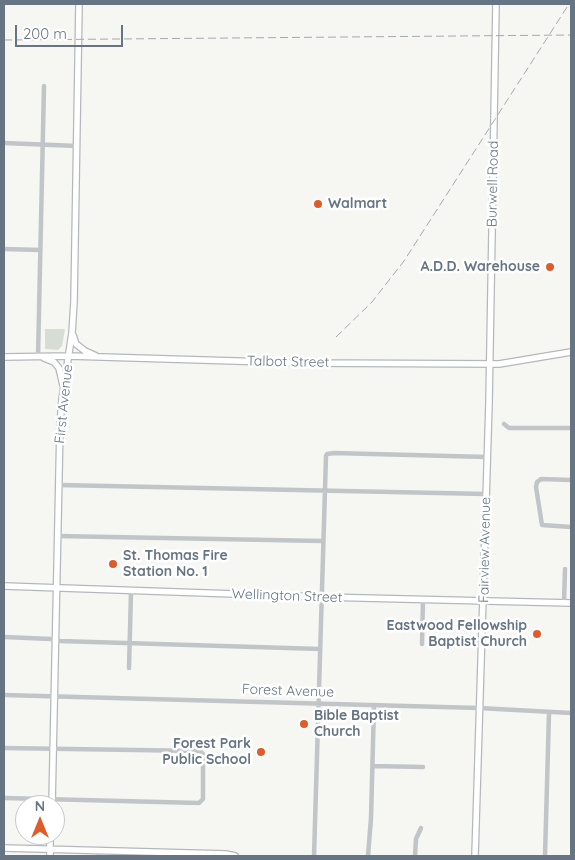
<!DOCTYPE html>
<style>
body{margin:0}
#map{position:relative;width:575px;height:860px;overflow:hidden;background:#f6f6f3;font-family:Quicksand,sans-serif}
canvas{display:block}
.frame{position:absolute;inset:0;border:5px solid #667583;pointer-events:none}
.north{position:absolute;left:15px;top:795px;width:50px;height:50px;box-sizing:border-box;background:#fff;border:1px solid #c2c8cd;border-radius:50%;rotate:0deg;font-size:14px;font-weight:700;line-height:20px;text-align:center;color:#667583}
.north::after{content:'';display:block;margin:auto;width:18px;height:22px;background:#df5c29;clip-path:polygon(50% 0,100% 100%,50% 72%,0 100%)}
.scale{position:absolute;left:15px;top:25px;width:108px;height:22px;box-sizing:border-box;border:2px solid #667583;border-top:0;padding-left:6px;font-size:15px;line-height:18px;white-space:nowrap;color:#667583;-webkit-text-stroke:4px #fff;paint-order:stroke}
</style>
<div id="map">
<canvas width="575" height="860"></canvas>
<div class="frame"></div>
<div class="north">N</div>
<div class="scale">200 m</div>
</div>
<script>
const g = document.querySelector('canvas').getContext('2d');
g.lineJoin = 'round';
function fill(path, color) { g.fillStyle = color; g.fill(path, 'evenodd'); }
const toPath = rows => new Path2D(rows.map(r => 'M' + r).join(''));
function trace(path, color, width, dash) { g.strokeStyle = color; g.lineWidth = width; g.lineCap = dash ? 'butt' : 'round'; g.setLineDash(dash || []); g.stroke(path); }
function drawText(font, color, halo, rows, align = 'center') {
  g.font = font + ' Quicksand,sans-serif'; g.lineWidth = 5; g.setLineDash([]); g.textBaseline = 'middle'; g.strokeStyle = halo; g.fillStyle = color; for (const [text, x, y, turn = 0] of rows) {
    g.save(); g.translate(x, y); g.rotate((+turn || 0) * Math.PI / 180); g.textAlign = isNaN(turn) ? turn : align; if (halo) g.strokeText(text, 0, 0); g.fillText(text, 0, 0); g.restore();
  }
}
const green = toPath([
 [45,329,65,329,62,346,58,350,45,349]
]);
const street = toPath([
 [4,143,77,146],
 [4,249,40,250],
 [38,357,44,86],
 [504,424,509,428,571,428],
 [571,480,541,479,537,482,536,487,542,525,571,527],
 [59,485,486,494],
 [57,536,322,541],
 [564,602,565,569],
 [4,637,51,639,60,641,320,649],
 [422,644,423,600],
 [129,668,131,592],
 [4,695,479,708,571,713],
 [4,748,200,751,203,754,203,799,199,803,4,798],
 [373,766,423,767],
 [99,856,99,851],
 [314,856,326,456,327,454,334,453,487,457],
 [368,856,371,818,374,705],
 [415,856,416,839,421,828],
 [545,856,549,713]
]);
const secondary = toPath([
 [73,335,76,344,85,351,96,356],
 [4,357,69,356,302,363,499,364,571,352],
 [44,358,54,362,59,368,63,385],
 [4,586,321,597,571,603],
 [52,805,60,426,62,399,72,333,74,302,79,4],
 [4,848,226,854,235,856],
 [50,856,50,835],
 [475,856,489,403,496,4]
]);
const rail = toPath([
 [4,40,571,35],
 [336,337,372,302,404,261,569,4]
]);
const markers = [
 [318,204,5,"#df5c29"],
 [550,267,5,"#df5c29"],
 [113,564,5,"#df5c29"],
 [537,634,5,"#df5c29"],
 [304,724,5,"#df5c29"],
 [261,752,5,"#df5c29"]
];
const streetNames = [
 ["Burwell Road",493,184,-89],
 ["Talbot Street",288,362,1],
 ["First Avenue",64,404,-84],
 ["Fairview Avenue",485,550,-89],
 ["Wellington Street",287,596,2],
 ["Forest Avenue",288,691,2]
];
const poiNames = [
 ["Walmart",328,204],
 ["A.D.D. Warehouse",540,267,"right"],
 ["St. Thomas Fire",123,556],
 ["Station No. 1",123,572],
 ["Eastwood Fellowship",527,626,"right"],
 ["Baptist Church",527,642,"right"],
 ["Bible Baptist",314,716],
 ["Church",314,732],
 ["Forest Park",251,744,"right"],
 ["Public School",251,760,"right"]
];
fill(green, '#d7ddd4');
trace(secondary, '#b4b8bd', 8);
trace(street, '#c1c5c8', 4.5);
trace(secondary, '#fff', 5.5);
trace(rail, '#a4a9af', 1, [8, 4]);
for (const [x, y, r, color] of markers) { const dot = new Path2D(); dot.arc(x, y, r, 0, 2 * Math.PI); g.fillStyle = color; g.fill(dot); trace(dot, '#fff', 2); }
drawText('14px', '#667583', '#fff', streetNames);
drawText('bold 14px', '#667583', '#fff', poiNames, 'left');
</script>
